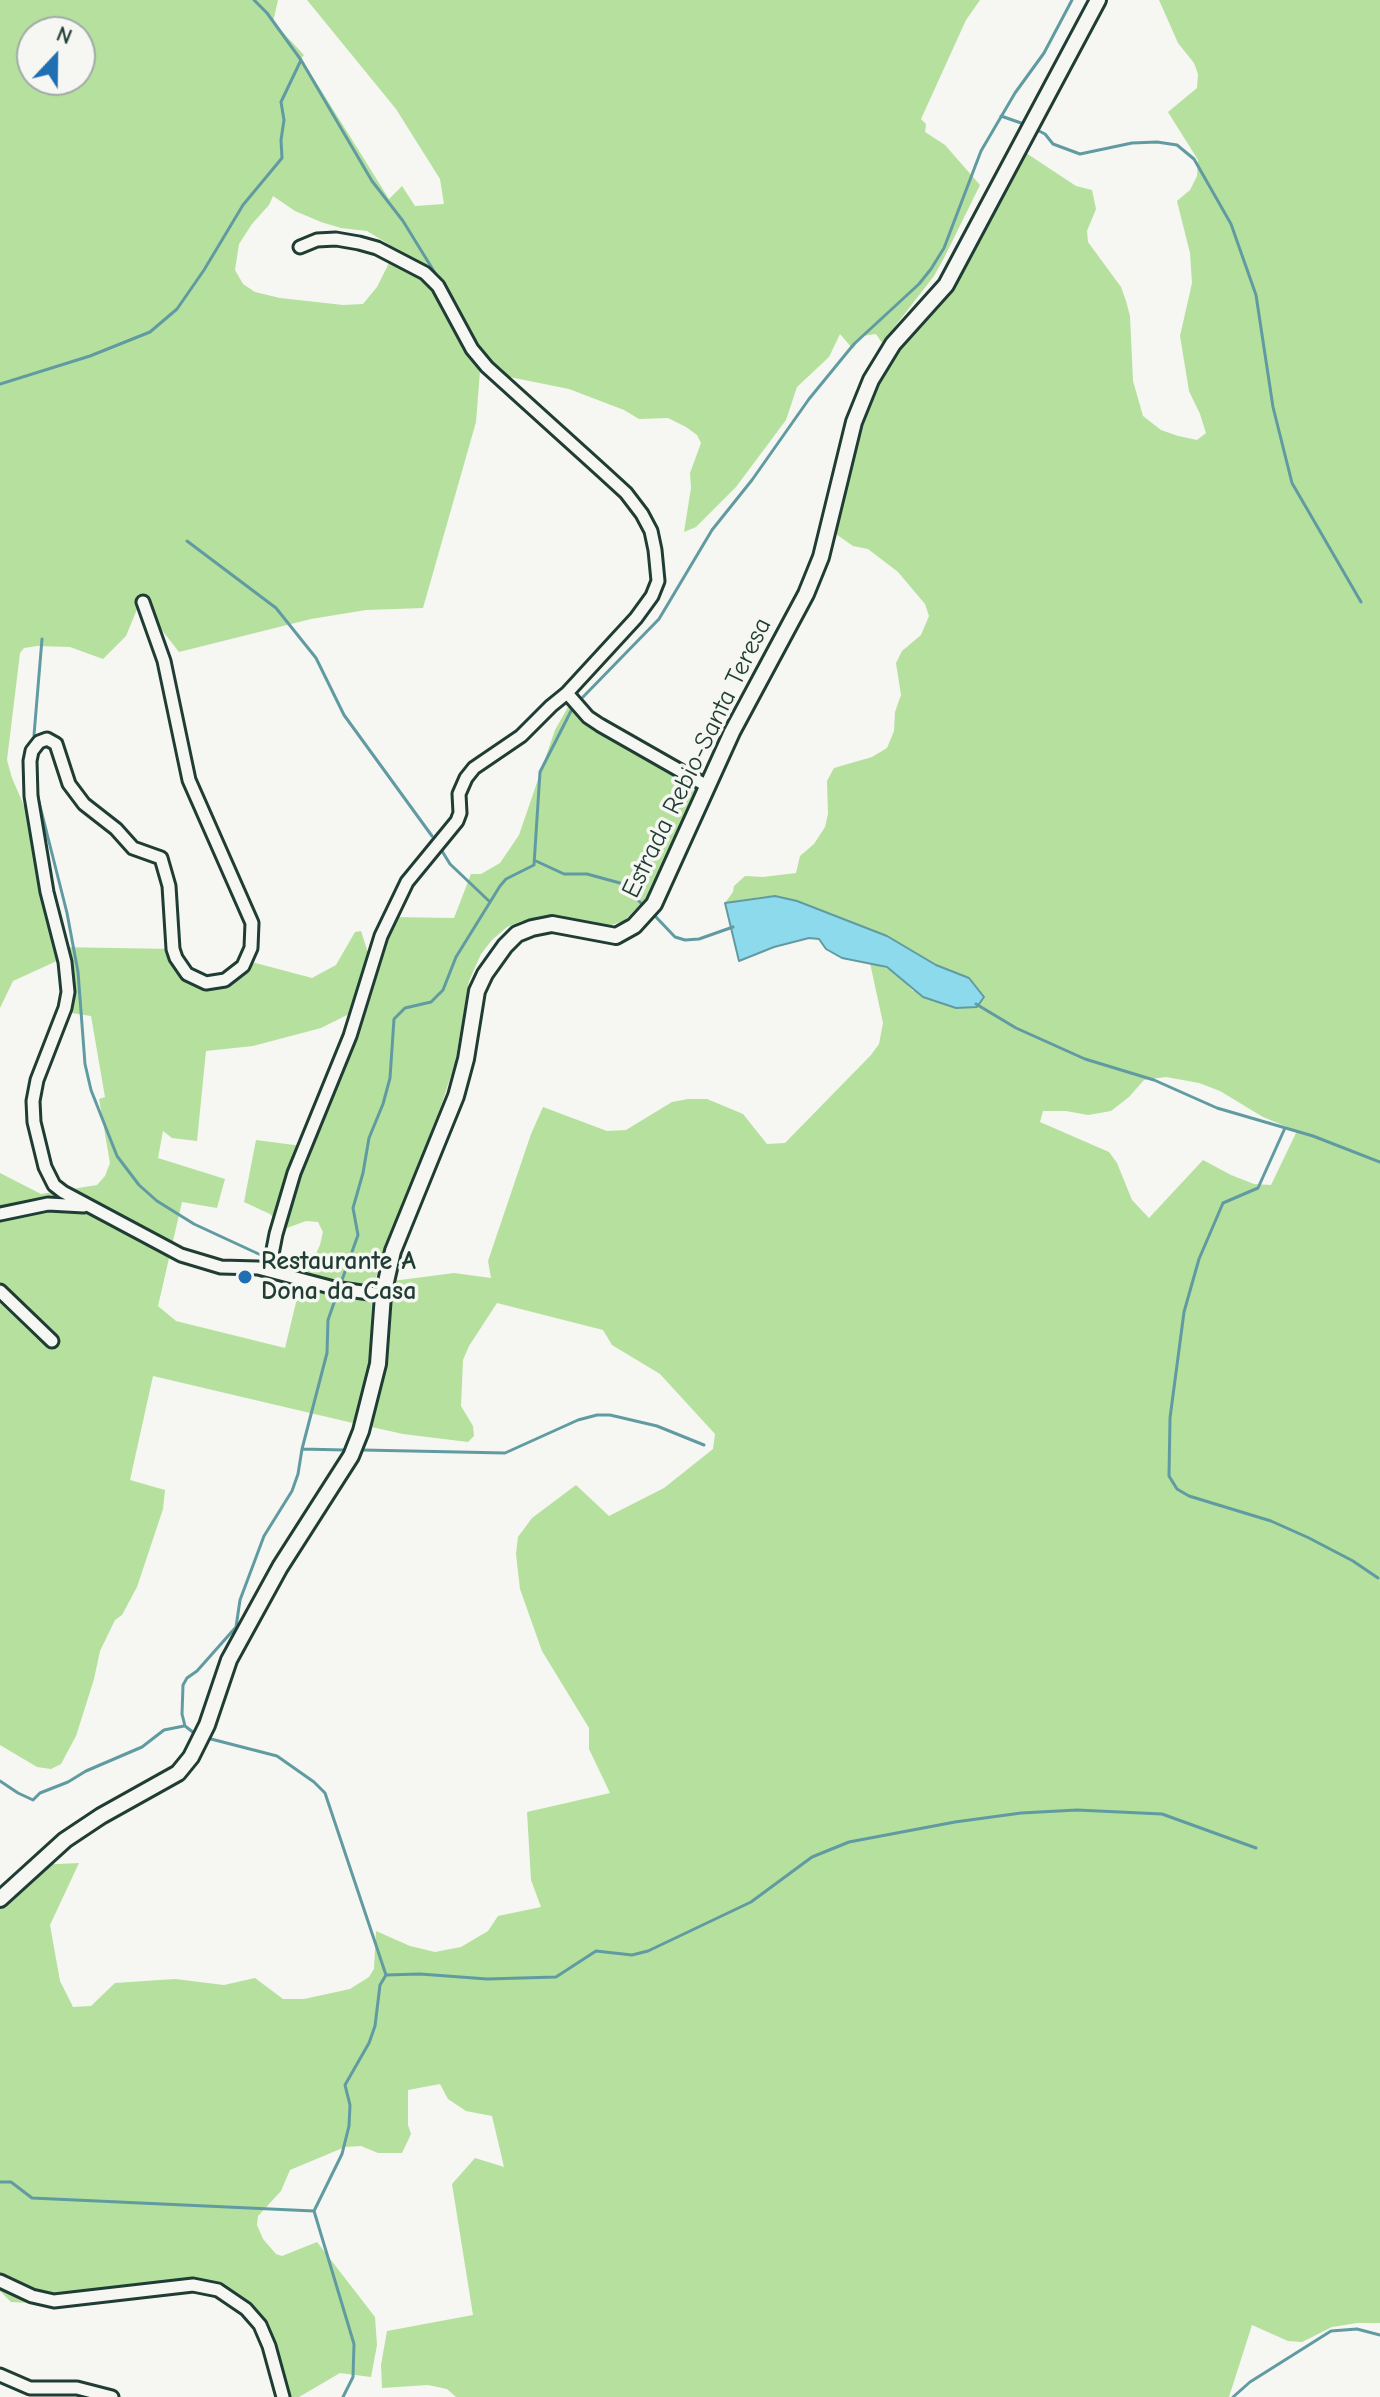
<!DOCTYPE html>
<style>
body{margin:0}
#map{position:relative;width:1380px;height:2397px;overflow:hidden;background:#f6f6f2;font-family:"Comic Neue",sans-serif}
canvas{display:block}
.north{position:absolute;left:16px;top:16px;width:80px;height:80px;box-sizing:border-box;background:#f6f6f2;border:2px solid #a0aca6;border-radius:50%;rotate:22deg;font-size:22px;font-weight:700;line-height:32px;text-align:center;color:#1f3d34}
.north::after{content:'';display:block;margin:auto;width:28px;height:36px;background:#1f6fb2;clip-path:polygon(50% 0,100% 100%,50% 72%,0 100%)}
</style>
<div id="map">
<canvas width="1380" height="2397"></canvas>
<div class="north">N</div>
</div>
<script>
const g = document.querySelector('canvas').getContext('2d');
g.lineJoin = 'round';
function fill(path, color) { g.fillStyle = color; g.fill(path, 'evenodd'); }
const toPath = rows => new Path2D(rows.map(r => 'M' + r).join(''));
function trace(path, color, width, dash) { g.strokeStyle = color; g.lineWidth = width; g.lineCap = dash ? 'butt' : 'round'; g.setLineDash(dash || []); g.stroke(path); }
function drawText(font, color, halo, rows, align = 'center') {
  g.font = font + ' "Comic Neue",sans-serif'; g.lineWidth = 7; g.setLineDash([]); g.textBaseline = 'middle'; g.strokeStyle = halo; g.fillStyle = color; for (const [text, x, y, turn = 0] of rows) {
    g.save(); g.translate(x, y); g.rotate((+turn || 0) * Math.PI / 180); g.textAlign = isNaN(turn) ? turn : align; if (halo) g.strokeText(text, 0, 0); g.fillText(text, 0, 0); g.restore();
  }
}
const green = toPath([
 [0,0,278,0,273,22,304,55,301,58,389,199,402,186,415,206,444,204,440,179,396,109,307,0,980,0,966,20,921,119,926,124,925,132,945,145,980,185,944,258,934,276,882,343,876,334,862,336,853,349,840,334,829,357,797,387,786,420,736,487,696,527,684,532,691,488,690,473,701,443,697,435,686,427,668,418,639,419,624,410,569,389,480,371,476,422,423,608,366,610,311,619,179,652,140,602,126,636,103,659,70,647,37,646,24,648,20,653,7,760,12,778,32,824,43,908,55,947,173,949,180,979,200,987,212,986,248,961,312,978,336,965,355,932,361,931,368,953,388,917,454,918,471,874,481,874,500,863,519,835,555,730,568,707,611,737,699,784,659,879,646,899,624,921,608,926,522,921,507,927,492,940,481,954,469,981,455,1063,441,1106,381,1260,372,1291,371,1351,365,1397,357,1424,153,1376,130,1480,165,1490,163,1509,137,1587,122,1615,115,1620,100,1651,94,1679,76,1736,61,1764,51,1769,37,1767,0,1745,0,1173,41,1194,97,1185,105,1176,110,1163,99,1099,105,1097,91,1016,65,1012,59,960,13,981,0,1008],
 [32,32,80,32,80,80,32,80],
 [273,196,295,211,321,222,341,228,367,231,390,245,388,265,377,287,363,304,343,305,280,298,255,292,243,284,235,270,239,244,252,224,269,205],
 [349,1014,302,1146,256,1140,244,1202,270,1214,276,1220,277,1227,284,1229,306,1221,318,1222,323,1232,320,1245,299,1290,285,1348,176,1321,158,1306,182,1202,217,1208,225,1179,158,1158,163,1131,172,1138,197,1141,206,1051,253,1046,321,1028],
 [1159,0,1380,0,1380,2323,1357,2323,1332,2327,1302,2342,1288,2341,1252,2325,1229,2397,456,2397,447,2389,428,2385,382,2388,381,2365,387,2331,473,2315,452,2184,475,2158,504,2167,492,2116,466,2111,448,2099,440,2084,408,2090,408,2125,411,2134,402,2153,378,2153,361,2146,345,2147,290,2170,281,2191,258,2216,257,2225,263,2239,276,2254,282,2256,317,2242,375,2317,377,2345,371,2377,340,2373,299,2397,278,2397,273,2385,266,2341,249,2318,204,2292,45,2304,11,2302,0,2291,0,1898,37,1865,79,1863,50,1925,60,1981,73,2007,91,2006,115,1983,175,1979,224,1985,255,1978,283,1999,304,1999,350,1989,369,1977,374,1969,376,1931,410,1946,435,1952,461,1947,488,1931,498,1916,541,1907,531,1880,527,1812,610,1793,589,1749,589,1728,542,1651,520,1589,516,1554,518,1537,532,1518,576,1485,609,1516,664,1488,713,1449,715,1434,660,1374,612,1345,603,1330,497,1303,469,1346,463,1360,461,1406,473,1426,474,1436,468,1442,403,1434,367,1426,385,1282,454,1273,491,1278,488,1261,531,1134,543,1107,607,1131,626,1130,672,1102,688,1099,707,1099,743,1114,767,1144,785,1143,871,1055,879,1044,883,1023,870,963,895,971,913,991,949,970,936,965,887,936,797,901,775,896,760,897,725,903,733,892,734,886,745,876,763,877,796,873,800,856,814,844,825,827,828,814,827,781,834,768,872,757,887,748,894,731,895,712,901,695,896,663,902,651,921,635,929,616,925,604,898,572,868,549,853,546,823,525,850,423,898,348,949,285,1020,149,1076,186,1092,190,1096,209,1087,231,1088,242,1121,287,1126,301,1130,316,1133,381,1143,416,1161,430,1178,436,1197,440,1206,433,1200,414,1189,391,1180,336,1192,283,1190,253,1177,201,1190,190,1197,176,1198,160,1168,112,1197,88,1198,74,1194,63,1178,43],
 [1166,1077,1199,1083,1220,1091,1263,1117,1297,1131,1271,1185,1254,1184,1231,1175,1203,1160,1149,1218,1132,1200,1117,1163,1109,1152,1040,1122,1043,1111,1066,1111,1088,1115,1111,1111,1129,1097,1144,1080]
]);
const water = toPath([
 [775,896,797,901,887,936,936,965,969,978,984,997,977,1007,956,1008,923,997,887,967,842,958,826,949,819,939,809,938,774,947,739,961,725,903,775,896]
]);
const stream = toPath([
 [254,0,267,13,301,60,372,181,403,221,435,273],
 [1001,116,1021,123],
 [1035,129,1045,134,1053,144,1080,154,1132,143,1157,142,1177,145,1194,159,1231,224,1256,295,1273,407,1292,483,1361,602],
 [0,384,90,356,150,332,177,309,204,270,243,205,282,158,281,140,284,120,281,102,301,60],
 [187,541,276,608,316,658,344,715,432,836],
 [583,697,659,619,712,530,752,480,809,399,854,344,919,284,931,269,944,248,981,151,1015,93,1044,53,1072,0],
 [34,735,42,639],
 [36,779,38,798,67,913,78,972,85,1064,91,1090,117,1156,139,1185,157,1201,194,1224,263,1256],
 [442,851,450,864,490,902],
 [536,861,564,874,587,874,620,883,642,904],
 [656,917,675,937,685,940,699,939,733,927],
 [976,1004,1016,1028,1085,1059,1154,1080,1217,1108,1313,1136,1380,1162],
 [1285,1128,1258,1188,1223,1203,1199,1259,1184,1312,1170,1418,1169,1476,1177,1489,1189,1496,1271,1521,1309,1538,1353,1561,1378,1578],
 [280,1258,347,1265],
 [342,1280,358,1235,353,1208,363,1173,369,1138,383,1104,390,1078,394,1019,405,1008,431,1002,443,990,456,957,500,886,506,879,534,865,540,772,571,711],
 [302,1449,344,1450],
 [363,1450,505,1453,578,1420,597,1415,610,1415,657,1426,704,1445],
 [194,1733,185,1726,182,1714,183,1685,187,1678,197,1671,236,1627,240,1600,264,1536,292,1491,298,1474,302,1449,327,1353,328,1320,336,1297],
 [211,1739,277,1756,314,1782,325,1793,386,1975,380,1985,375,2026,369,2043,345,2085,350,2105,349,2126,342,2154,314,2211,354,2344,353,2377,343,2397],
 [0,1781,18,1793,33,1800,40,1793,68,1782,86,1771,142,1747,164,1730,184,1726],
 [386,1975,420,1974,487,1979,556,1977,596,1951,632,1955,648,1951,751,1902,812,1857,849,1842,955,1822,1021,1813,1077,1810,1162,1814,1256,1848],
 [0,2182,11,2182,32,2198,314,2211],
 [1233,2397,1250,2382,1331,2331,1357,2329,1380,2335]
]);
const minor = toPath([
 [143,602,164,661,189,780,252,923,251,948,243,966,225,980,206,983,187,974,176,958,173,949,169,886,161,858,133,848,116,829,84,804,69,784,56,744,47,739,39,742,32,751,30,761,31,796,47,892,65,962,68,992,65,1008,37,1080,33,1101,34,1122,45,1167,54,1185,63,1192,181,1255,221,1267,258,1268,334,1288,383,1295],
 [567,693,588,717,600,725,707,786],
 [0,1214,48,1204,84,1206],
 [269,1270,276,1234,294,1173,350,1036,381,936,407,882,457,821,460,813,459,794,466,778,474,768,521,736,551,706,567,693,636,618,652,596,658,581,655,550,651,531,642,514,626,493,602,471,487,367,472,349,438,286,425,273,377,248,359,243,336,239,317,240,300,247],
 [0,1291,52,1341],
 [0,2281,32,2296,54,2301,193,2285,218,2290,246,2309,260,2325,269,2346,283,2397],
 [0,2375,30,2388,77,2388,112,2397]
]);
const tertiary = toPath([
 [0,1899,65,1840,101,1816,178,1773,191,1757,207,1725,229,1660,280,1567,351,1456,361,1431,378,1364,383,1295,393,1251,456,1096,466,1059,477,991,485,974,505,946,517,934,532,928,552,924,616,936,634,926,654,904,732,732,806,594,821,557,854,422,871,380,893,344,946,285,1098,0]
]);
const markers = [
 [245,1277,8,"#1f6fb2"]
];
const streetNames = [
 ["Estrada Rebio-Santa Teresa",697,758,-64]
];
const poiNames = [
 ["Restaurante A",261,1262],
 ["Dona da Casa",261,1292]
];
fill(green, '#b6e09d');
fill(water, '#8ddaec');
trace(water, '#619ba2', 2);
trace(stream, '#619ba2', 3);
trace(minor, '#1f3d34', 17);
trace(tertiary, '#1f3d34', 20);
trace(minor, '#f6f6f2', 11);
trace(tertiary, '#f6f6f2', 14);
for (const [x, y, r, color] of markers) { const dot = new Path2D(); dot.arc(x, y, r, 0, 2 * Math.PI); g.fillStyle = color; g.fill(dot); trace(dot, '#f6f6f2', 3); }
drawText('26px', '#1f3d34', '#f6f6f2', streetNames);
drawText('bold 26px', '#1f3d34', '#f6f6f2', poiNames, 'left');
</script>
